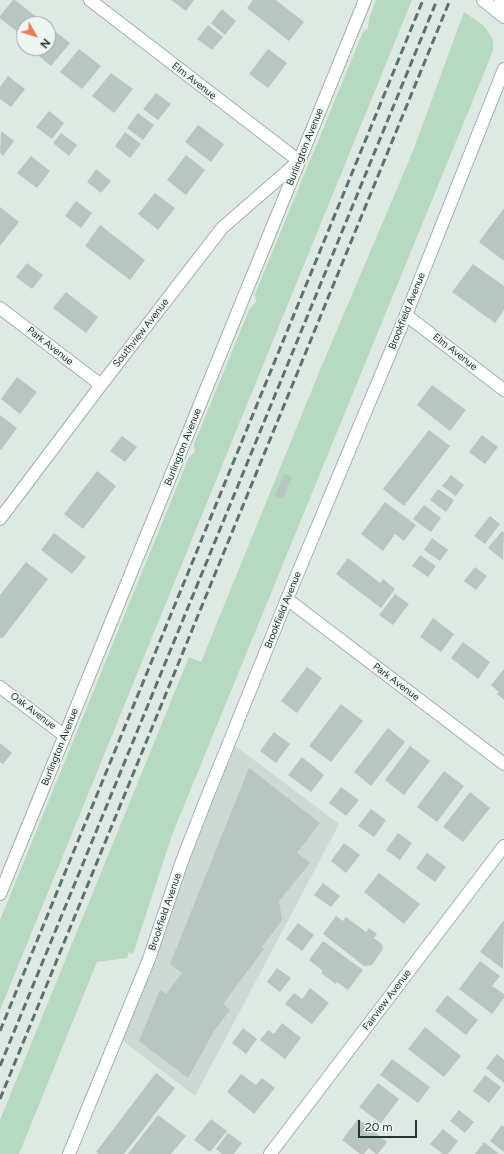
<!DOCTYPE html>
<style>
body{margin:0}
#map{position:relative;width:504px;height:1154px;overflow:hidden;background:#dfe9e4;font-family:Figtree,sans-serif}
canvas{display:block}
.north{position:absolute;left:16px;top:16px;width:40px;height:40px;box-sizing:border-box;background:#eff6f2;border:1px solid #9daaa5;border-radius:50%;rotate:129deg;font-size:11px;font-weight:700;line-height:16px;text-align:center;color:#213831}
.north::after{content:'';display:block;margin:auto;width:14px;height:18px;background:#e97d5c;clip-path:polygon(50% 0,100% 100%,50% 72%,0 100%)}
.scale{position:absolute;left:358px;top:1120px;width:59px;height:18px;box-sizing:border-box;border:2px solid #213831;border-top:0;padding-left:5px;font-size:12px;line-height:14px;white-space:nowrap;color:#213831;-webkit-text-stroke:3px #eff6f2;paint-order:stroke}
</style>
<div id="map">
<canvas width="504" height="1154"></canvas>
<div class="north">N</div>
<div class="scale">20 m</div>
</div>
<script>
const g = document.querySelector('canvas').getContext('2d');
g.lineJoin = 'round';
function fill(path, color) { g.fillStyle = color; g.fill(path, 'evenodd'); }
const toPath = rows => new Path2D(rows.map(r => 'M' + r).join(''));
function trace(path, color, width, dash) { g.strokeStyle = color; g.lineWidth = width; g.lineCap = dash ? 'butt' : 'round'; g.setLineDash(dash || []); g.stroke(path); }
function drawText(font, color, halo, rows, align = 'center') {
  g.font = font + ' Figtree,sans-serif'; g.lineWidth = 3.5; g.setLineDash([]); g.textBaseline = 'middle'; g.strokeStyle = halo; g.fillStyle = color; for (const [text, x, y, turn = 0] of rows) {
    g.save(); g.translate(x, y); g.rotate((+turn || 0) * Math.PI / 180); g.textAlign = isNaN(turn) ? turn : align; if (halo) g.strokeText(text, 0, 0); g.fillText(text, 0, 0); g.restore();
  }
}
const built = toPath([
 [234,745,339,824,195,1096,115,1035]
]);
const green = toPath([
 [376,0,412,0,0,1010,0,920,189,457,195,452,194,444,249,310,256,302,255,294,363,32,368,28,369,19],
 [464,12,483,25,489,33,493,40,493,50,489,61,172,835,133,954,129,952,127,958,97,962,19,1154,0,1154,0,1120,189,657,201,662,320,370,413,151]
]);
const building = toPath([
 [13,0,15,0,39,19,35,24,24,24,24,37,0,18,0,16],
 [171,0,194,0,186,11],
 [253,0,276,0,304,22,289,41,247,8],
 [222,9,236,21,225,35,211,23],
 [208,25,223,37,212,50,197,39],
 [48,26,70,43,51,66,29,48,48,48],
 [79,49,101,66,82,89,60,72],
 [268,49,287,63,268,88,249,74],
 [111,73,133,89,114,113,92,96],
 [8,76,25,89,11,107,0,99,0,87],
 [156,93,171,104,158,120,143,109],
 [49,111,64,123,52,139,36,127],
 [138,113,154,125,143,140,127,128],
 [198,125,224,144,211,162,185,142],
 [1,131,14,141,3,156,0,153],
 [125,132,141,144,130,158,115,146],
 [61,133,77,145,69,156,53,143],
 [186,155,205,170,186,195,167,180],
 [31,156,50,171,37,188,17,173],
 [96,169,111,181,101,193,87,182],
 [155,193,175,208,158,230,138,214],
 [76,201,92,213,81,228,65,216],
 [0,207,19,222,0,246],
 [504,208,504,261,479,242],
 [100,225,145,260,130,280,85,246],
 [27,263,43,275,32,289,16,277],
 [473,264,504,286,504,310,495,323,452,292],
 [66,292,98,317,86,333,53,308],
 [17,377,37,392,20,414,1,399],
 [432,385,466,410,450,431,417,405],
 [0,415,17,428,1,450,0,449],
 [429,430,450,446,404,506,383,489],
 [482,435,498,447,485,464,469,452],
 [122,436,137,447,125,462,110,451],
 [97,471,116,486,83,529,64,514],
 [284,474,292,477,283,499,275,496],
 [451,475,464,485,456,496,442,486],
 [438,489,454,500,446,512,430,500],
 [385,502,416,525,404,541,395,534,383,551,361,534],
 [424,505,441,518,431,532,413,519],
 [490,516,500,524,485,544,474,536],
 [502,531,504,533,503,560,488,548],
 [54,533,86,557,72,574,41,550],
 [432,538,448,550,440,561,424,550],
 [420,555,436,566,428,577,412,566],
 [348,558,380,583,383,579,395,589,381,608,336,574],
 [26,562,48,579,2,639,0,637,0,595],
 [475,567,487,576,476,590,464,581],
 [395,594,409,604,393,625,379,615],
 [433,618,454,634,441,652,420,637],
 [463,642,490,662,478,679,451,658],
 [307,667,322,678,297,713,281,701],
 [504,669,504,700,497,694,499,692,491,685],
 [341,704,363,721,331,762,309,746],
 [388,728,405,742,371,786,354,772],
 [274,732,290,744,276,763,260,751],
 [0,743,12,753,3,764,0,762],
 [410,746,430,761,404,795,385,780],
 [302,757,324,775,311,792,288,775],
 [249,768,320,823,297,853,310,863,279,901,282,920,262,947,264,949,223,1004,230,1010,214,1031,188,1078,139,1041,160,990,166,994,182,973,170,964],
 [444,771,464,786,437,822,417,807],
 [341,787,359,800,346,816,329,803],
 [470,792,490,808,463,842,443,827],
 [371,809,386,820,374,837,358,826],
 [398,833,412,843,400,860,386,850],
 [344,843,360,855,346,873,331,861],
 [427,853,446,867,435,882,416,868],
 [379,873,420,904,404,924,364,892],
 [323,883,340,896,331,907,314,895],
 [336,916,343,921,346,917,366,932,369,928,377,934,374,938,382,944,383,949,372,965,364,966,323,934],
 [503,921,504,922,503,969,480,952],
 [298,923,314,935,302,951,286,939],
 [323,941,363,970,348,990,337,982,336,984,321,973,323,971,309,960],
 [480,961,500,976,492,986,504,994,504,998,492,1014,459,989],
 [277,968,291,978,280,992,267,982],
 [310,988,329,1003,312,1024,285,1004,294,993,302,999],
 [447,995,478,1020,466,1035,435,1011],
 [282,1023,301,1038,285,1059,260,1040,268,1030,274,1034],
 [425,1027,461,1056,444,1077,408,1049],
 [243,1028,257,1039,246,1054,232,1043],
 [497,1054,504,1060,504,1083,486,1068],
 [392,1059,430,1087,418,1103,380,1075],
 [156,1073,175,1088,124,1154,99,1154,96,1152],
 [241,1074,256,1085,262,1078,275,1088,254,1114,227,1092],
 [485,1075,501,1087,489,1103,473,1091],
 [378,1083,399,1099,381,1123,359,1107],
 [459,1110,474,1122,465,1133,450,1121],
 [158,1115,186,1136,171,1154,128,1154],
 [211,1119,227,1131,210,1152,194,1140],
 [358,1119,387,1142,378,1154,376,1154,369,1148,364,1154,360,1154,342,1140],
 [502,1125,504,1127,504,1152,490,1141],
 [443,1129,458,1141,448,1154,443,1154,430,1144],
 [228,1133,242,1143,234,1154,222,1154,216,1149],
 [484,1142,499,1154,475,1154]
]);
const street = toPath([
 [497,11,501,0],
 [0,308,101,385],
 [406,315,504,390],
 [0,519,101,385,222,228,299,161,90,0],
 [287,599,504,764],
 [0,687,65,736],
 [0,894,365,0],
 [270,1154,504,846]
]);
const secondary = toPath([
 [483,0,504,17],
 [69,1154,149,959,182,861,205,802,287,599,406,315,504,69]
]);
const rail = toPath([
 [0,1031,423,0],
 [0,1066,437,0],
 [0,1099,450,0]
]);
const streetNames = [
 ["Elm Avenue",194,81,38],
 ["Burlington Avenue",305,147,-68],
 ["Brookfield Avenue",407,311,-68],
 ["Southview Avenue",141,333,-52],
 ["Park Avenue",50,346,38],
 ["Elm Avenue",455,352,38],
 ["Burlington Avenue",183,447,-68],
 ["Brookfield Avenue",283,610,-68],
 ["Park Avenue",396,682,37],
 ["Oak Avenue",33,711,37],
 ["Burlington Avenue",60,747,-68],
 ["Brookfield Avenue",165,912,-71],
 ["Fairview Avenue",387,1000,-53]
];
fill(built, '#cdd9d3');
fill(green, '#b8d9c1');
fill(building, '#b7c6c0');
trace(street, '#a2b0ab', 14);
trace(secondary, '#9eb4ac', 14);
trace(street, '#fff', 12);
trace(secondary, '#fff', 12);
trace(rail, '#5b746d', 3, [8, 4]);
drawText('10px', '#213831', '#eff6f2', streetNames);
</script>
